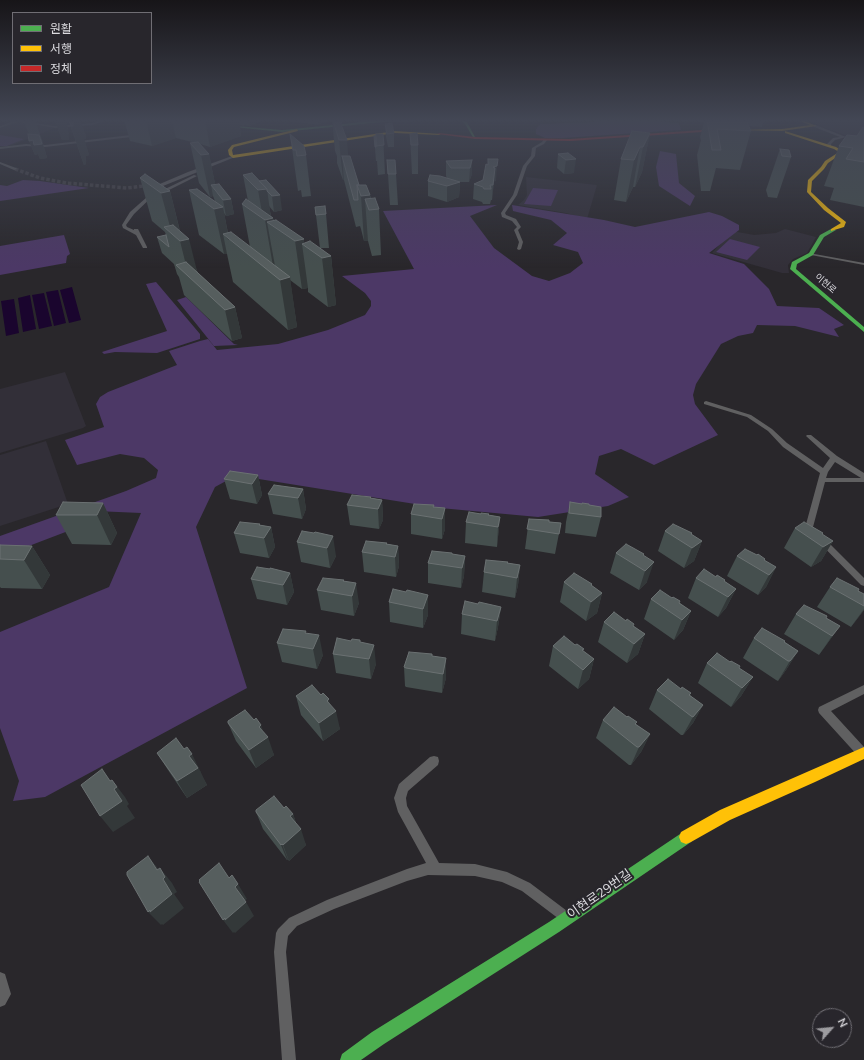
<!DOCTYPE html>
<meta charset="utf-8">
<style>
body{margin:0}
#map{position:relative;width:864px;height:1060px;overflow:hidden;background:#29272b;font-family:"Nunito Sans","Noto Sans KR",sans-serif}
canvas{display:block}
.legend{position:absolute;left:12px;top:12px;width:140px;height:72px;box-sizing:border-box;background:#28262c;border:1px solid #706e74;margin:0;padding:5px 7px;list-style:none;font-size:12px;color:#dcdbdf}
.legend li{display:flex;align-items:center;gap:8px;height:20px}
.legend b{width:20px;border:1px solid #706e74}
.north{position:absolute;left:812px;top:1008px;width:40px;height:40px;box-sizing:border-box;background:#28262c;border:1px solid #706e74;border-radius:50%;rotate:63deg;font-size:11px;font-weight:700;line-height:16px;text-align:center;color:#dcdbdf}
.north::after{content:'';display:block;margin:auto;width:14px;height:18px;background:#9d9ca0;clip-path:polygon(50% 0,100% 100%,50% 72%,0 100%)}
</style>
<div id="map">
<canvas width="864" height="1060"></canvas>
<ul class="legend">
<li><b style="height:5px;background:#4caf50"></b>원활</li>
<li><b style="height:5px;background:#ffc107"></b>서행</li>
<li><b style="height:5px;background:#c62828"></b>정체</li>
</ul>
<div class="north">N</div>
</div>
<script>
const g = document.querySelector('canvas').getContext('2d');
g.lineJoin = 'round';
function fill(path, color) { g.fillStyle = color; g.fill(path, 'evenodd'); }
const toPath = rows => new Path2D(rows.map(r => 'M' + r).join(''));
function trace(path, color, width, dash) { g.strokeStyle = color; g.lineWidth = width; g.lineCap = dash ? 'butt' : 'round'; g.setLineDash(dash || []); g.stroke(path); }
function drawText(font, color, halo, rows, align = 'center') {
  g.font = font + ' "Nunito Sans","Noto Sans KR",sans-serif'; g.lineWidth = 4; g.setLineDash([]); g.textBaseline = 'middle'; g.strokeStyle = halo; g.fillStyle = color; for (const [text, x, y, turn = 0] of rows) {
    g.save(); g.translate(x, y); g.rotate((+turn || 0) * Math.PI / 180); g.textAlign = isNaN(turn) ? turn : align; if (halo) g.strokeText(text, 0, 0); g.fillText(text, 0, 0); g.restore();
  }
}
const built = toPath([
 [806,120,864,120,864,142,825,128],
 [17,122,55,128,13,145,0,147,0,128],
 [526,177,597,185,587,219,566,213,518,205,524,200,527,195],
 [785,229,816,237,807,253,793,259,788,265,789,273,782,273,712,253,732,231,754,235,776,233],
 [65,372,86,426,83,428,0,453,0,389],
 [46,441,68,504,0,526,0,455]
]);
const green = toPath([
 [600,120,640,120,679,123,681,130,563,138,545,138,536,134,536,129,540,124,593,122],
 [0,135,24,139,7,146,0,146],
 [660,151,676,154,679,183,695,196,690,206,659,186,656,167],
 [23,180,40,181,89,188,0,201,0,185,7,186],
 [533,188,558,190,551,206,524,204],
 [497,205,470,216,494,248,532,276,549,281,570,273,583,263,578,252,553,245,567,233,551,220,513,211,512,205,604,220,635,227,709,212,722,216,739,225,739,230,709,253,744,264,769,289,777,306,819,308,844,325,834,329,839,337,795,326,757,325,753,333,738,336,721,344,696,384,693,395,695,404,718,435,654,465,621,449,599,456,595,474,629,497,608,506,538,517,440,508,240,476,226,481,215,487,196,527,247,688,45,797,13,801,19,781,0,728,0,632,109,587,141,513,95,511,76,528,0,557,0,536,126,491,156,478,158,470,144,458,120,454,77,465,65,440,104,427,96,404,100,397,108,392,177,365,169,351,200,341,208,339,217,350,278,344,328,330,365,315,371,306,371,301,365,293,342,276,414,269,383,211],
 [64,235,70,254,67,256,66,263,0,275,0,246],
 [730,239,760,247,747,260,716,252],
 [156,282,200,334,200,339,157,353,115,352,104,354,102,352,167,331,146,284],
 [186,297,234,344,238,345,214,346,177,300]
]);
const water = toPath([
 [72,287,81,320,69,323,60,290],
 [58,290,66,323,54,326,46,292],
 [44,293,52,326,39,329,32,295],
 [30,295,36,329,23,332,18,298],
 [14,299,19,333,6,336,1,301]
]);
const streetTunnel = toPath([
 [15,169,40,178,66,183,127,188,152,185]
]);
const street = toPath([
 [10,120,17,120,55,126,93,123,102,120,106,120,93,125,55,128,18,122,0,128,0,126,13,121,10,120],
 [362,120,366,120,358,124,358,122,362,120],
 [814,125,816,125,846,137,835,140,831,144,831,147,829,147,827,144,833,138,840,137,814,127,814,125],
 [139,134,140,136,45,147,26,146,0,149,0,147,26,144,45,145,139,134],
 [544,139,547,140,544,144,536,148,535,156,527,166,517,195,505,213,506,215,516,219,521,227,518,230,523,242,521,249,519,250,517,249,519,242,514,230,517,227,512,221,502,217,501,213,513,195,523,166,531,156,532,148,542,142,544,139],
 [232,156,235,157,158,188,158,191,134,214,126,225,127,227,134,230,134,229,138,229,147,247,147,248,143,248,136,235,123,228,122,225,130,212,155,190,155,186,188,172,232,156],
 [0,162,16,168,17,169,14,170,0,164,0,162],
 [194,175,197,176,165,192,159,197,156,196,163,190,194,175],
 [809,253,864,263,864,265,811,255,809,255,809,253],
 [706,401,751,415,772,429,787,443,823,468,830,458,806,436,807,435,811,435,837,456,864,473,864,482,825,482,813,527,864,578,864,586,861,585,805,528,820,473,783,447,768,431,747,417,704,404,704,402,706,401],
 [835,462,861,478,826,478,828,472,835,462],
 [864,685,864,694,831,711,864,747,863,758,859,757,819,713,818,710,819,707,864,685],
 [434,756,438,757,439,761,438,765,408,791,406,798,407,806,439,863,475,864,507,872,530,883,571,914,573,918,571,922,567,924,563,922,522,891,502,882,475,876,428,875,407,881,334,909,297,926,288,936,286,952,296,1060,282,1060,274,952,276,933,278,929,289,918,327,900,407,869,426,863,398,812,394,798,399,784,430,757,434,756],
 [0,972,5,974,11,994,5,1005,0,1007,0,972]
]);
const fast = toPath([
 [383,120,451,120,383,122,282,132,224,126,226,125,282,130,383,120],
 [460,120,464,120,467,122,476,139,474,139,465,124,460,120],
 [831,229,836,230,824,237,813,255,797,264,796,269,864,327,864,332,790,269,792,262,809,253,820,235,831,229],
 [686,830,691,832,693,837,691,842,559,932,384,1044,361,1060,340,1060,342,1054,372,1032,549,922,686,830]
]);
const slow = toPath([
 [797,120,802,120,817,126,782,131,735,130,782,129,810,125,797,120],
 [297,129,298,131,234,147,232,150,233,155,395,131,441,134,439,135,395,133,233,158,229,155,228,150,232,145,297,129],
 [785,131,836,147,844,152,828,163,824,169,812,181,811,192,828,208,846,222,844,227,831,231,831,229,841,223,824,210,807,192,808,180,821,167,825,161,839,152,834,149,785,133,785,131],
 [864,747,864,759,815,782,730,820,691,842,686,844,681,842,679,837,681,832,720,810,864,747]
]);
const jam = toPath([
 [716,129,717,131,570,141,475,139,437,134,439,133,475,137,570,139,716,129]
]);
const wall = toPath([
 [23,120,35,120,42,140,47,158,40,159,38,154,35,155,29,141,29,134],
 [45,120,80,120,86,136,86,139,84,139,89,155,86,156,86,164,84,165,69,122,68,122,68,123,67,124,68,128,69,140,62,140,55,121],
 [124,120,264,120,250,126,240,125,241,136,210,147,200,144,209,154,215,184,231,199,234,214,226,216,224,213,228,233,250,247,242,204,248,201,243,175,259,181,266,180,282,210,274,212,269,206,271,216,274,220,304,239,304,243,331,256,336,305,328,307,308,292,308,288,302,289,290,280,297,327,288,330,233,282,227,254,224,254,199,235,189,190,215,201,213,196,210,197,199,183,190,143,192,142,176,138,152,146,130,141],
 [282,120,329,120,318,125],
 [332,120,341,120,348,156,359,185,370,195,371,198,379,209,381,255,372,256,368,241,364,241,361,229,360,226,356,227,344,180,343,180,337,163,337,156,335,151],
 [696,120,764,120,762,127,749,126,751,131,740,170,716,168,710,191,701,191,697,155,701,140,700,137,704,122,696,121],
 [385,124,394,133,394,147,388,147,386,137],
 [864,128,864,207,830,200,834,188,824,186,839,146,857,136],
 [650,133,642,172,635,187,633,187,626,202,614,200,621,159],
 [290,134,306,155,311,196,302,197,301,190,298,191],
 [383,134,385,174,378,175,377,161,376,161,374,136],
 [410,134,418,145,418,174,412,174],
 [780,149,791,157,777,198,768,197,766,190],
 [568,153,574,173,564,174,557,168,558,154],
 [387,160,396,174,398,205,390,205],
 [472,160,472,174,469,182,460,182,459,197,447,202,428,196,428,181,447,178,446,176,446,161],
 [140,178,170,191,180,231,198,273,235,307,242,338,232,341,184,295,179,277,177,274,174,264,162,253,157,237,166,235,165,232,152,221],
 [494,181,492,200,491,200,490,204,483,204,482,202,473,199,474,184,496,181],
 [315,207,326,214,329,248,320,248],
 [258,475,262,495,257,504,230,499,224,479],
 [303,489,306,509,302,519,273,514,268,494],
 [371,498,382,500,383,520,379,529,350,525,347,505],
 [570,502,589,505,601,517,596,537,565,533,566,522],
 [103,503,117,533,111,545,72,544,56,515],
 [434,505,434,507,445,508,445,529,442,539,411,534,411,514],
 [489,515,500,517,497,547,465,543,466,522],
 [529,519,561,523,555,554,525,549],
 [260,524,260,525,271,527,275,547,269,558,240,553,234,533],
 [795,528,833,541,821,561,811,567,784,548],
 [665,531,692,533,691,534,702,541,694,561,684,568,658,551],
 [314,533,336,556,330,568,301,562,297,542],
 [387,543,387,544,398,546,399,566,396,577,364,572,362,552],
 [0,545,32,546,50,575,42,589,1,588,0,587],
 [616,553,644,556,647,582,639,590,610,573],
 [452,554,465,556,464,576,461,588,428,583,428,563],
 [757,555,765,559,764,560,776,567,766,587,758,595,727,576,737,556],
 [508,563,520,565,518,585,515,598,482,592,484,572],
 [270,569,290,573,294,592,287,605,257,599,251,579],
 [696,578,724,581,736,589,726,608,718,617,688,598],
 [344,581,359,603,354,616,321,610,317,590],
 [564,582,592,584,592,586,602,593,597,613,586,621,560,602],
 [830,587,859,591,864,594,864,610,851,627,817,607],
 [406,592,428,595,428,615,423,628,390,622,389,602],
 [651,599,680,603,691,611,683,630,674,640,644,619],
 [478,604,501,607,498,627,495,641,461,634,462,614],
 [796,614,826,618,840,626,819,655,784,634],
 [604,622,634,626,645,634,638,654,627,663,598,642],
 [306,633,323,655,317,669,282,662,277,643],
 [754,638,785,642,798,651,786,670,778,681,776,680,743,658],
 [361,643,376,664,371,679,336,673,333,654],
 [575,645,584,649,583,651,594,659,589,679,578,689,549,666,553,646],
 [432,654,432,656,446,658,446,678,442,693,406,687,405,686,404,667],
 [707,663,739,668,753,677,741,696,731,707,698,683],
 [681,689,691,693,690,695,703,705,693,723,683,735,681,735,649,709,657,690],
 [296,696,330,704,340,729,323,741,301,715],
 [603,720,636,724,650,734,641,752,631,765,629,765,596,738],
 [228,723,264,732,274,755,256,768,236,741],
 [157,753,201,772,200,773,207,785,187,798,168,770],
 [284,808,293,814,296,823,306,845,289,861,288,859,287,860,263,829,256,812]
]);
const shadedWall = toPath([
 [55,120,69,120,69,122,68,122,68,123,67,124,68,128,69,140,62,140],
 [69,120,80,120,86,136,86,139,84,139,89,155,86,156,86,164,84,165],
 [146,120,172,120,176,138,152,146],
 [205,120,239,120,241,130,240,131,241,136,210,147],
 [248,120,264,120,250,126],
 [318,120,329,120,318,125],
 [650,133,642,172,635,187,643,147],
 [39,135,44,148,47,158,40,159,38,154,35,155,29,141],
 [339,140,347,140,350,180,342,156,344,180,343,180],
 [640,147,633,187,626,202,634,160],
 [209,154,217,193,211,185,213,196,210,197,201,155],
 [576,159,574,173,564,174,566,160],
 [472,160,472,174,469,182,470,168],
 [497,166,496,181,494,181,492,200,493,182,493,167],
 [460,182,459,197,447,202,447,186],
 [267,189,271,218,273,218,275,227,267,222,275,266,273,266,265,220,263,218,258,190],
 [170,191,181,236,172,234,161,193],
 [280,195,282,210,274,212,272,196],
 [370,195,371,210,365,199,368,241,364,241,361,196],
 [231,199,234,214,226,216,223,200],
 [223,207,229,240,223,234,227,254,224,254,214,209],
 [189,239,201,287,189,277,180,241],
 [304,239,304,246,302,244,308,288,302,289,295,241],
 [331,256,336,305,328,307,322,258],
 [290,277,297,327,288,330,280,280],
 [235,307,242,338,232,341,225,310],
 [258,475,262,495,257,504,252,484],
 [303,489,306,509,302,519,298,498],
 [382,500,383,520,379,529,378,509],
 [103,503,117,533,111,545,97,515],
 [445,508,445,529,442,539,442,519],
 [500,517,497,547,498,527],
 [271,527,275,547,269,558,264,538],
 [333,536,336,556,330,568,327,548],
 [702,541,694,561,684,568,692,548],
 [833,541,821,561,811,567,823,547],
 [32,546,50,575,42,589,24,560],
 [398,546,399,566,396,577,395,557],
 [465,556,464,576,461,588,462,568],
 [654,562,647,582,639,590,645,571],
 [520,565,518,585,515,598,517,578],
 [776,567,766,587,758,595,769,575],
 [290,573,294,592,287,605,283,585],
 [356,583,359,603,354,616,352,596],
 [736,589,726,608,718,617,728,597],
 [602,593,597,613,586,621,591,602],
 [428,595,428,615,423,628,423,609],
 [501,607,498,627,495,641,497,621],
 [864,609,864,610,851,627],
 [691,611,683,630,674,640,682,620],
 [840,626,826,645,819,655,832,636],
 [645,634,638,654,627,663,634,644],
 [319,635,323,655,317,669,313,649],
 [374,645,376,664,371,679,369,659],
 [798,651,786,670,778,681,790,661],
 [446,658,446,678,442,693,443,674],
 [594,659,589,679,578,689,583,670],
 [753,677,741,696,731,707,742,688],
 [329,699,332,714,336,711,340,729,323,741,319,723,327,701],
 [703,705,693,723,683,735,693,717],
 [261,725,266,739,268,737,274,755,256,768,249,750,259,727],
 [650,734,641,752,631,765,639,747],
 [192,754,207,785,187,798,177,781,189,756],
 [102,769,116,788,112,780,125,797,129,804,127,806,135,818,113,832,100,816,110,781],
 [293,814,299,831,290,816],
 [301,829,306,845,289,861,283,845],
 [282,844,288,859,287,860,281,845],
 [148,856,160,871,160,868,172,883,177,892,174,894,184,908,163,925,162,924,161,925,148,912,157,870],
 [238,884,247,899,244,901,235,887],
 [246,902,254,916,235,933,234,932,233,933,223,920]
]);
const building = toPath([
 [69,120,73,120,73,126,71,126,69,120],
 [334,120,341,120,342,123,335,123,334,120],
 [707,120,746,120,751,131,717,129,721,150,712,150,707,120],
 [392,123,394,133,387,134,385,124,392,123],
 [334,124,341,124,347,140,339,140,334,124],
 [863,127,864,128,864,162,846,159,853,148,839,146,847,135,857,136,863,127],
 [632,131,650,133,643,147,640,147,634,160,621,159,632,131],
 [417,133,418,145,411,145,410,134,417,133],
 [28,134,39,135,42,144,34,145,33,140,29,141,28,134],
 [290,134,304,146,306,155,297,156,296,150,293,150,290,134],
 [376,134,383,134,384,145,376,146,376,134],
 [374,136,376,136,376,147,375,147,374,136],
 [198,142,209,154,201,155,190,143,198,142],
 [780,149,789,150,791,157,782,156,780,149],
 [568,153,576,159,566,160,558,154,568,153],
 [342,156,350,156,359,185,357,185,358,200,354,200,342,156],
 [488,159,498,159,497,166,493,167,495,168,493,185,490,185,491,189,484,189,483,187,474,184,483,180,486,164,488,165,488,159],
 [387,160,395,160,396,174,388,174,387,160],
 [472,160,470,168,451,168,446,161,472,160],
 [252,173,267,189,258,190,243,175,252,173],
 [145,174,170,191,161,193,140,178,145,174],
 [430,175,440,176,460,182,447,186,428,181,430,175],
 [266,180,280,195,272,196,267,191,267,189,259,181,266,180],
 [219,184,231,199,223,200,211,185,219,184],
 [357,185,366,185,370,195,361,196,357,185],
 [197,189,223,207,214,209,189,190,197,189],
 [375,198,379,209,369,210,365,199,375,198],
 [246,199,273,218,265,220,242,204,246,199],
 [325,206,326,214,316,215,315,207,325,206],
 [276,220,304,239,295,241,267,222,276,220],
 [173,225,189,239,180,241,164,227,173,225],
 [231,232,290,277,280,280,223,234,231,232],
 [166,235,169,247,157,237,166,235],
 [310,241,331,256,322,258,302,244,310,241],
 [186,262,235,307,225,310,176,265,186,262],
 [230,471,258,475,252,484,224,479,230,471],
 [274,485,303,489,298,498,268,494,274,485],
 [352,495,371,497,370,498,382,500,378,509,347,505,352,495],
 [63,502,103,503,97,515,56,515,63,502],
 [570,502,582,504,582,503,589,504,589,505,601,507,601,517,569,513,570,502],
 [414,504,434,505,433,507,445,508,442,519,411,514,414,504],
 [469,512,481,514,481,513,489,514,488,515,500,517,498,527,466,522,469,512],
 [529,519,549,520,549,522,561,523,559,534,527,529,529,519],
 [240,522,260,524,259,525,271,527,264,538,234,533,240,522],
 [804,522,823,533,822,534,833,541,823,547,795,528,804,522],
 [673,524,692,533,691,534,702,541,692,548,665,531,673,524],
 [302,531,314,533,315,532,333,536,327,548,297,542,302,531],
 [366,541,387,543,386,544,398,546,395,557,362,552,366,541],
 [626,544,644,554,643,555,654,562,645,571,616,553,626,544],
 [0,545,32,546,24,560,0,559,0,545],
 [745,549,757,555,758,554,765,559,764,560,776,567,769,575,737,556,745,549],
 [432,551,452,553,452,554,465,556,462,568,428,563,432,551],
 [486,560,508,562,507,563,520,565,517,578,484,572,486,560],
 [257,567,270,569,270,568,290,573,283,585,251,579,257,567],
 [704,569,716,577,717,575,725,580,724,581,736,589,728,597,696,578,704,569],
 [574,573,592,584,591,585,602,593,591,602,564,582,574,573],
 [323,578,344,580,343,581,356,583,352,596,317,590,323,578],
 [837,578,859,589,858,591,864,594,864,606,830,587,837,578],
 [393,589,406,592,407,590,428,595,423,609,389,602,393,589],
 [660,590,672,598,673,597,680,601,679,603,691,611,682,620,651,599,660,590],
 [465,601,478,604,479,602,501,607,497,621,462,614,465,601],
 [804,605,827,616,826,618,840,626,832,636,796,614,804,605],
 [614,612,626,621,627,619,634,624,633,626,645,634,634,644,604,622,614,612],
 [762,628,785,641,784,642,798,651,790,661,788,661,754,638,762,628],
 [283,629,306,631,305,633,319,635,313,649,277,643,283,629],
 [564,636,575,645,577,644,584,649,582,650,594,659,583,670,553,646,564,636],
 [337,638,351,641,352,639,360,640,360,642,374,645,369,659,333,654,337,638],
 [409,652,432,654,432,656,446,658,443,674,406,668,404,667,409,652],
 [717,653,730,662,731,661,740,666,739,668,753,677,742,688,707,663,717,653],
 [668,679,681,689,682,687,691,693,689,695,703,705,693,717,691,716,657,690,668,679],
 [312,685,321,695,323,693,329,699,327,701,336,711,319,723,296,696,312,685],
 [614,707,627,717,628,716,637,722,635,724,650,734,639,747,637,747,603,720,614,707],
 [245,710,254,720,256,718,261,725,259,727,268,737,249,750,228,723,228,721,245,710],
 [176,738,184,749,187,747,192,754,189,756,198,768,177,781,157,753,176,738],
 [102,769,110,781,112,780,117,787,114,789,122,801,100,816,81,785,102,769],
 [274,796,284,808,286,806,293,814,290,816,301,829,283,845,282,844,281,845,256,812,256,810,274,796],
 [148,856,157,870,160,868,165,877,163,879,172,894,150,912,150,910,148,912,127,875,127,872,148,856],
 [219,863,229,878,232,875,238,884,235,887,246,902,225,920,225,918,223,920,199,882,200,881,199,880,219,863]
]);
const farStreetnames = [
 ["이현로",825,284,41]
];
const nearStreetnames = [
 ["이현로29번길",600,895,-35]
];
fill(built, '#322f38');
fill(green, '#4c3866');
fill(water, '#1a052e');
trace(streetTunnel, '#444246', 3.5, [3.5, 2]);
fill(street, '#606061');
fill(fast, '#4caf50');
fill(slow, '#ffc107');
fill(jam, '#c62828');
fill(wall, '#454f4e');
fill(shadedWall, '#333839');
fill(building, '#565e5e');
trace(building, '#6b7172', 1);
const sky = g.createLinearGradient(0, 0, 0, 268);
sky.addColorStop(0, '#171518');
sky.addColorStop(0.45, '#434755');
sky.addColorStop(1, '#43475500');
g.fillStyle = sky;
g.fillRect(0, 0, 864, 268);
drawText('9px', '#dcdbdf', '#28262c', farStreetnames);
drawText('13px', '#dcdbdf', '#28262c', nearStreetnames);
</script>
